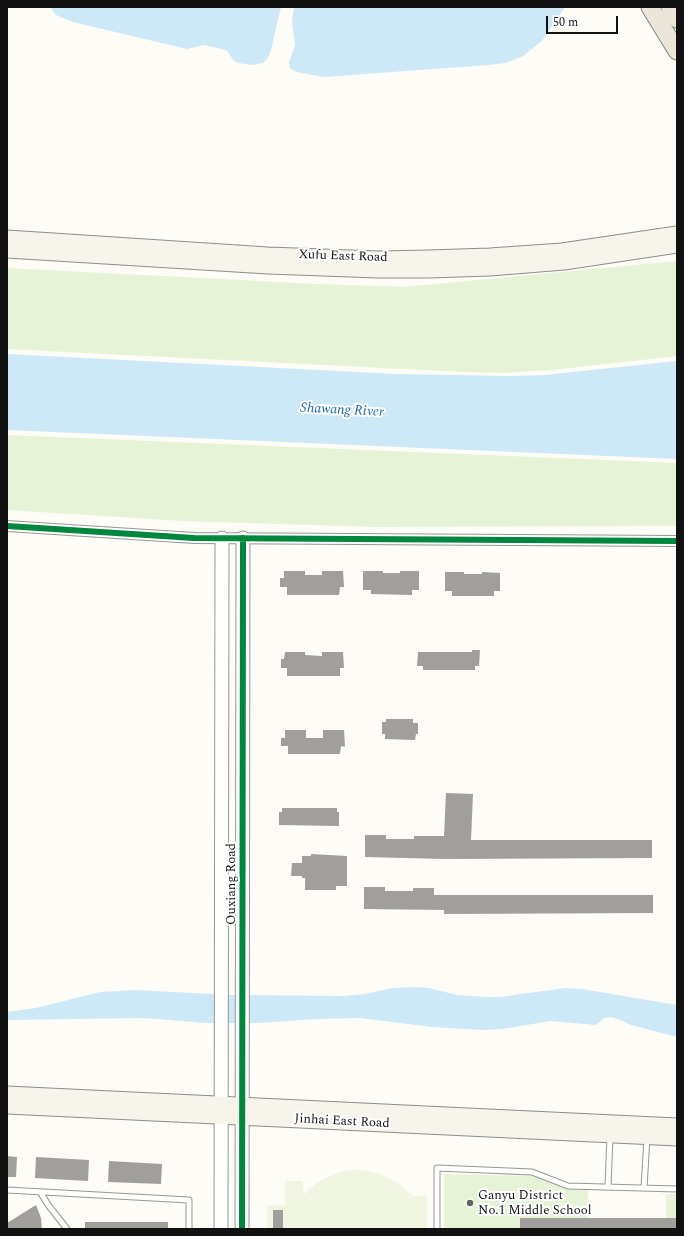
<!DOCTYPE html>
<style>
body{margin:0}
#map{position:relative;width:684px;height:1236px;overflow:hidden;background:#fdfcf7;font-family:Spectral,serif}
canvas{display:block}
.frame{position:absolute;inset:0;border:8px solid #111;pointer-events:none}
.scale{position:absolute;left:546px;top:16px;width:72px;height:18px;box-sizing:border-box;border:2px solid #111;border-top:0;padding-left:5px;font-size:12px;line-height:14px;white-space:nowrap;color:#111;-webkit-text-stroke:3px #fff;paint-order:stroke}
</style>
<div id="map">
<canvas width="684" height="1236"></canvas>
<div class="frame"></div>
<div class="scale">50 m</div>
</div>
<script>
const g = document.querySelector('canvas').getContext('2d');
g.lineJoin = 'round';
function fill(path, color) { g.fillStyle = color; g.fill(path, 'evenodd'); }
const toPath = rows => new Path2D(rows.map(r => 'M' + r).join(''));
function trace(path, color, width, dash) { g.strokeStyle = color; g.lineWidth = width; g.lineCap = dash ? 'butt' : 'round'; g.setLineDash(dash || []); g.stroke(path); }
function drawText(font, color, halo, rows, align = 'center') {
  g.font = font + ' Spectral,serif'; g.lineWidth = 4; g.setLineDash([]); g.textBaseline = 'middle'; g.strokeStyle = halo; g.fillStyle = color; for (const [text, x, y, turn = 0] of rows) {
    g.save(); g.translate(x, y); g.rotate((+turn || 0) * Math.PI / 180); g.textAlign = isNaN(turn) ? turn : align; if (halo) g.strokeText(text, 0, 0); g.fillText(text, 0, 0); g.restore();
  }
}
const green = toPath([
 [677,261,677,356,553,370,501,373,463,372,7,349,7,268,317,284,404,287],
 [7,435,677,463,677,526,374,527,183,521,7,510],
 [444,1174,534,1176,566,1189,588,1189,588,1218,520,1218,520,1229,444,1229],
 [666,1194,677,1194,677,1218,666,1218]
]);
const pitch = toPath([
 [352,1170,362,1170,381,1174,398,1183,413,1196,427,1196,427,1229,267,1229,267,1206,285,1205,285,1181,303,1181,303,1195,317,1183,325,1178,343,1171]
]);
const water = toPath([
 [50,7,281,7,270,54,267,59,263,63,251,65,239,63,234,61,227,51,222,49,204,45,187,49,73,22,56,15],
 [294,7,565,7,542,41,523,56,506,63,488,65,324,77,301,73,295,71,290,68,289,62,295,45,292,21],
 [7,354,396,374,509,376,544,375,677,361,677,459,7,430],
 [415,987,429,988,457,995,486,997,500,997,565,988,582,989,677,1005,677,1037,631,1025,621,1020,611,1017,604,1018,596,1025,550,1021,503,1029,482,1030,432,1027,360,1018,316,1019,259,1023,205,1023,144,1018,7,1020,7,1012,36,1008,100,992,135,990,232,995,344,996,365,994,393,988]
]);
const building = toPath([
 [284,571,305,571,305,575,322,575,322,571,343,571,344,587,340,587,339,595,287,595,287,587,280,587,280,578,284,578],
 [363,571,383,571,383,573,400,573,400,571,419,571,419,590,412,590,412,595,371,594,371,590,363,590],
 [445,572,464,572,464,574,482,574,482,572,500,573,500,591,494,591,494,596,452,596,452,591,445,591],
 [472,650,480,650,479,666,475,666,475,670,423,670,423,666,417,666,418,652,472,652],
 [285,652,305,652,305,655,322,656,322,652,343,652,344,668,340,668,340,676,287,676,287,668,281,668,281,659,284,659],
 [386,719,413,719,413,723,418,723,418,734,416,734,415,740,385,739,385,734,382,734,382,722,386,722],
 [285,730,306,730,306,738,323,738,323,730,344,730,345,747,341,746,340,754,288,754,288,746,281,746,281,738,285,738],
 [446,793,473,794,471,840,652,840,652,858,444,859,365,857,365,835,386,835,386,839,414,839,414,836,444,836],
 [282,808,337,808,337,812,339,812,339,826,279,825,279,812,282,812],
 [311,854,347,856,347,886,336,886,336,890,305,890,305,878,302,878,302,876,291,876,292,863,302,863,302,856,311,856],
 [364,887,385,887,385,891,413,891,413,888,434,888,434,895,653,895,653,913,444,914,444,910,364,909],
 [7,1156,17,1157,16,1177,7,1177],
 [36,1157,89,1160,88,1181,35,1178],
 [109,1161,162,1164,161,1184,108,1182],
 [36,1205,41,1218,42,1229,7,1229,7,1223],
 [273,1210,283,1210,283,1229,273,1229],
 [520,1218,677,1218,677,1229,520,1229],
 [85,1222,168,1222,168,1229,85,1229]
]);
const service = toPath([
 [608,1187,610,1136],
 [644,1188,647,1137],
 [7,1190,189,1200,189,1229],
 [40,1192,49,1206,67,1229],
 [437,1229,437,1168,532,1172,568,1186,677,1189]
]);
const minor = toPath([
 [7,526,194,538,677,541]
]);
const tertiary = toPath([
 [221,1229,222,538],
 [242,1229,243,538]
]);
const secondary = toPath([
 [7,238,268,255,378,259,428,258,490,256,562,251,677,234],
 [7,250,268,266,378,270,428,270,490,268,564,262,677,245],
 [7,1094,677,1126],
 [7,1106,677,1138]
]);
const trunk = toPath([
 [650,7,677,51],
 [670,7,677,19]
]);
const cycleway = toPath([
 [7,526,194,538,677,541],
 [242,1229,243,538]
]);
const markers = [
 [470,1203,4,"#646362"]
];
const streetNames = [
 ["Xufu East Road",343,257,2],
 ["Ouxiang Road",232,884,-90],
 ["Jinhai East Road",342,1122,3]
];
const poiNames = [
 ["Ganyu District",478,1196],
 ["No.1 Middle School",478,1211]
];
const waterNames = [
 ["Shawang River",342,411,3]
];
fill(green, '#e7f3d7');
fill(pitch, '#f0f6e1');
fill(water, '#cde8f7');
fill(building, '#a19f9c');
trace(service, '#979795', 7);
trace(minor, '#979795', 12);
trace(tertiary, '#979795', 15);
trace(secondary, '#8e8d8b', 17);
trace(trunk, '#858482', 19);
trace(service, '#fffffe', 5);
trace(minor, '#fffffe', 10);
trace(tertiary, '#fffffe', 13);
trace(secondary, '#f6f4eb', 15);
trace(trunk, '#ece5da', 17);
trace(cycleway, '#00873e', 6);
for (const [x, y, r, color] of markers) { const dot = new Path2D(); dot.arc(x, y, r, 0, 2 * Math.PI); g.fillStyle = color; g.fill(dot); trace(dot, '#fff', 1.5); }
drawText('13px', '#111', '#fff', streetNames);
drawText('13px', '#111', '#fff', poiNames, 'left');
drawText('italic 14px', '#1768a6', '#fff', waterNames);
</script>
